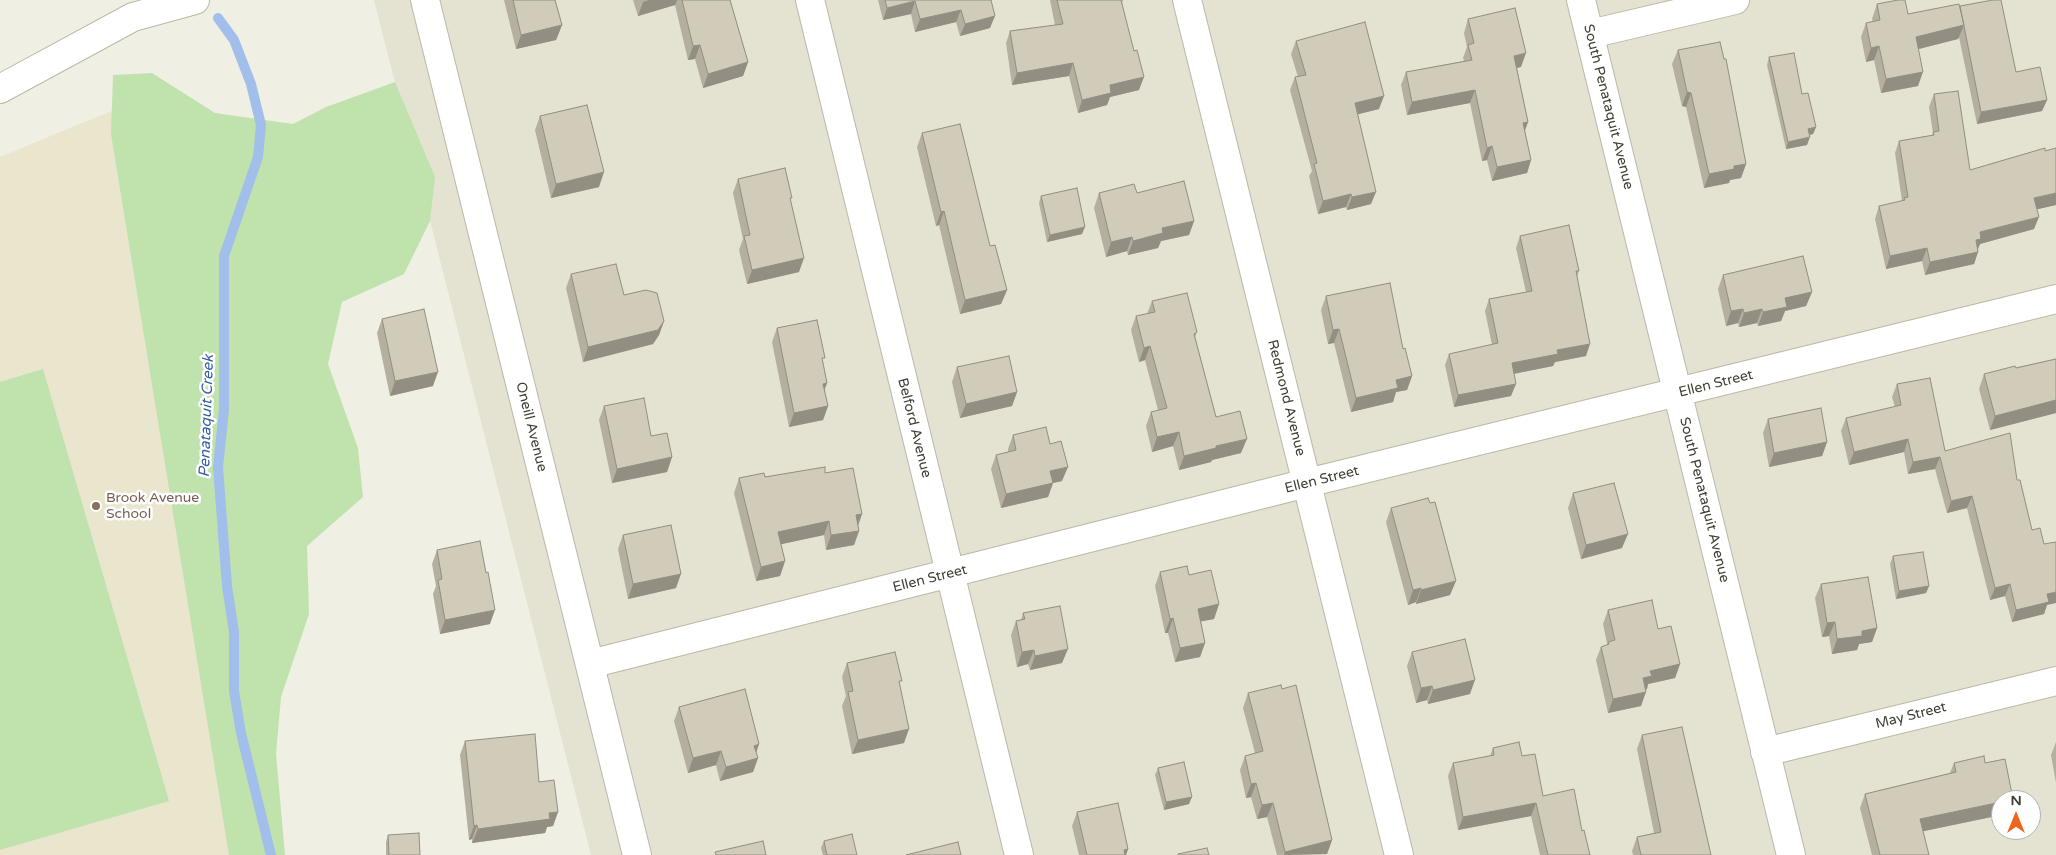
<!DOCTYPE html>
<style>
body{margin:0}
#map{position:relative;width:2056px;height:855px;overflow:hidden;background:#f0efe3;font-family:"Varela Round",sans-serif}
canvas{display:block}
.north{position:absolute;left:1991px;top:790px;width:50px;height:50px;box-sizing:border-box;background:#fff;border:1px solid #b3b2ae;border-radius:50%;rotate:0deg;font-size:14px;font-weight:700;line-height:20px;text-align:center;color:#413f34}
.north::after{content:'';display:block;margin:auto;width:18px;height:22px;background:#ec661e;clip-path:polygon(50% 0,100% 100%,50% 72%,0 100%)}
</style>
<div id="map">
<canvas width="2056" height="855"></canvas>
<div class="north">N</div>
</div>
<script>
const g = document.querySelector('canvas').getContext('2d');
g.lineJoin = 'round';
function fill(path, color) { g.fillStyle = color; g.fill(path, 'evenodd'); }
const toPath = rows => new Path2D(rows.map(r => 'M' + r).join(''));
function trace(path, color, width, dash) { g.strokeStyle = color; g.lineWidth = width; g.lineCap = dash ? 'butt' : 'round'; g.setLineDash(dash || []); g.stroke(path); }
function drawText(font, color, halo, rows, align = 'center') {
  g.font = font + ' "Varela Round",sans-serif'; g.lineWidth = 5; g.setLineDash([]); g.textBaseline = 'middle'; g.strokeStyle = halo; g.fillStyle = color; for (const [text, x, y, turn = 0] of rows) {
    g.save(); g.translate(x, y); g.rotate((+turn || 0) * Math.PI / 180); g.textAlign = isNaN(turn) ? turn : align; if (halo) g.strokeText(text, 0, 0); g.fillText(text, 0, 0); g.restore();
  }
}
const residential = toPath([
 [374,0,2056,0,2056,855,591,855],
 [2001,800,2031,800,2031,830,2001,830]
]);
const education = toPath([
 [133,102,243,855,0,855,0,157]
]);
const green = toPath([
 [152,73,215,113,293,124,326,107,395,82,435,177,430,221,404,274,342,302,328,364,358,448,363,497,307,546,309,614,281,697,276,754,285,855,229,855,111,134,113,75],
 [43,369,169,801,0,850,0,382]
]);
const stream = toPath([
 [218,18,234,40,251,84,261,125,258,157,224,256,224,410,218,467,227,586,234,632,234,691,241,733,271,855]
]);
const minor = toPath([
 [425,0,637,855],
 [810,0,1019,855],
 [1187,0,1399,855],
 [1581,0,1791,855],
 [1590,34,1735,0],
 [0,89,133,17,195,0],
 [590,664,1307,483,2056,299],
 [1765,752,2056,681]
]);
const wall = toPath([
 [504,0,555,0,562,25,556,40,516,49],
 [633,0,730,0,748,62,743,76,703,88,695,59,688,60,675,5,638,16],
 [878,0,991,0,990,28,960,36,956,22,915,32,911,14,883,20],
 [1050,0,1123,0,1122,3,1139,90,1110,97,1107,105,1078,113,1069,76,1012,85,1006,43,1010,31,1055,25],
 [1877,4,1908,14,1960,7,2016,72,2047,100,2042,111,1977,124,1959,37,1958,39,1918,49,1918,86,1881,93,1874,60,1866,62,1861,37,1866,23,1873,22,1872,19],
 [1468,19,1521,67,1517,68,1528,122,1525,131,1531,160,1527,173,1492,181,1487,160,1482,161,1470,103,1407,115,1401,85,1406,72,1464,61,1463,58,1467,47,1464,33],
 [1296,41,1379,109,1358,114,1371,204,1347,210,1346,207,1318,214,1309,176,1312,171,1290,90,1295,77,1298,77,1291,54],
 [1678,50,1724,59,1746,164,1741,178,1730,180,1729,183,1704,188,1686,107,1682,106,1672,64],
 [1769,57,1802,94,1816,127,1813,134,1809,135,1807,145,1786,149,1767,65],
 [1934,94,1970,170,2056,205,2037,209,2034,229,1980,244,1978,249,1978,252,1974,264,1925,275,1922,261,1886,269,1875,219,1879,206,1902,201,1895,153,1899,141,1932,135,1933,133,1929,107],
 [540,116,599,187,551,198,535,130],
 [922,133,990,246,1007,290,1001,304,960,314,939,225,936,226,917,147],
 [738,179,790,202,799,272,747,284,739,250,743,239,733,193],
 [1099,193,1137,193,1194,221,1189,235,1161,241,1158,248,1128,255,1127,251,1106,257,1094,208],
 [1041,196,1082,234,1047,242,1039,203],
 [1520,236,1579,271,1577,276,1586,356,1555,362,1553,366,1514,374,1511,396,1454,407,1445,365,1449,354,1492,345,1485,311,1489,299,1526,292,1516,248],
 [571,274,624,295,664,321,659,335,653,344,583,362,566,288],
 [1723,275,1812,292,1806,306,1785,311,1781,321,1758,326,1757,323,1739,327,1738,323,1726,326,1718,289],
 [1326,296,1403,349,1412,376,1407,390,1396,392,1393,402,1351,412,1334,343,1328,344,1321,310],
 [1152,301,1197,332,1195,337,1216,417,1241,453,1212,460,1211,462,1179,470,1173,446,1152,452,1146,426,1151,412,1158,410,1145,360,1139,362,1131,330,1136,316,1147,314],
 [382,319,433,386,390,396,377,333],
 [777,328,823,363,827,383,824,390,828,406,823,420,789,427,772,342],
 [2056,359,2056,413,1990,430,1979,389,1984,374],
 [957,367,1017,392,1012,406,960,418,952,382],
 [1897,384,1945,451,2017,480,2047,605,2044,614,2012,622,2005,596,1990,600,1967,508,1947,513,1935,469,1908,474,1904,452,1849,465,1841,431,1846,418,1895,407,1892,397],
 [604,406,651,436,672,457,667,472,612,483,599,420],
 [1768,419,1827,442,1822,456,1769,467,1763,433],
 [1013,435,1050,444,1062,481,1053,483,1048,497,1001,508,991,469,996,455,1008,452,1008,449],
 [825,473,862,514,858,526,859,531,854,545,826,550,824,535,781,544,785,561,780,576,756,581,734,493,739,478],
 [1573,493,1622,548,1581,559,1568,508],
 [1391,508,1450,595,1416,604,1416,602,1408,605,1386,522],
 [623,535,676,588,628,599,618,549],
 [437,550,490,624,440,634,433,594,436,586,432,564],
 [1893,556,1929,586,1926,593,1896,599,1890,564],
 [1160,572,1189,575,1219,604,1214,619,1201,621,1205,643,1200,657,1175,662,1168,633,1165,633,1155,586],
 [1821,584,1877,628,1872,642,1859,644,1857,650,1832,654,1829,636,1822,637,1815,598],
 [1608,610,1658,629,1680,664,1675,678,1648,684,1647,689,1645,690,1641,706,1608,713,1596,660,1601,647,1607,645,1607,643,1603,624],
 [1023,613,1062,663,1030,670,1028,664,1017,667,1011,635,1016,621,1021,620],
 [1412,652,1470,694,1428,704,1427,700,1416,703,1407,666],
 [847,663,900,686,904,743,852,754,842,706,846,696,842,677],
 [1248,693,1332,840,1327,854,1277,855,1267,817,1257,819,1251,797,1246,798,1240,770,1245,756,1255,753,1243,708],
 [679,707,759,744,756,752,758,758,753,772,720,781,716,765,688,773,674,721],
 [1642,735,1711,855,1633,855,1632,851,1637,837,1654,833,1637,749],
 [465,741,539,782,558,812,553,826,547,827,545,833,472,843,472,839,469,840,460,755],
 [2056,742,2056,783,2051,755],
 [1493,748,1522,756,1543,796,1582,831,1590,855,1540,855,1531,816,1458,830,1448,776,1453,763,1490,756],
 [1954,763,1985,763,2013,799,2013,800,2001,800,2001,815,1923,831,1929,855,1872,855,1860,808,1865,794,1950,773],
 [1158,768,1189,804,1164,810,1155,775],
 [1077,812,1128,849,1126,855,1079,855,1072,826],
 [388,835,420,855,386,855,386,842],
 [824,841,857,855,823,855,821,848]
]);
const shadedWall = toPath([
 [649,0,677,0,675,5,638,16,643,2],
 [915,1,911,14,883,20,887,8],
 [961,10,956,22,915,32,920,19],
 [995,16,990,28,960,36,965,24],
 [562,25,556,40,516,49,521,35],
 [1964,25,1958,39,1911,51,1916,37],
 [700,45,695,59,688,60,693,46],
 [1879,46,1874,60,1866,62,1871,48],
 [1526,53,1521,67,1509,69,1514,56],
 [748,62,743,76,703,88,708,74],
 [1073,63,1069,76,1012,85,1017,73],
 [1923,72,1918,86,1881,93,1886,79],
 [1144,77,1139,90,1110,97,1107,105,1078,113,1082,100,1110,85],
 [1475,90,1470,103,1407,115,1412,102],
 [1687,92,1691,93,1686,107,1682,106],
 [1384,96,1379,109,1351,116,1355,103],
 [2047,100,2042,111,1977,124,1981,112],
 [1528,122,1523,135,1523,123],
 [1816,127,1813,134,1805,136,1808,129],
 [1810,137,1807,145,1786,149,1788,142],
 [1492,146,1487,160,1482,161,1487,148],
 [1531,160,1527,173,1492,181,1497,167],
 [1746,164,1741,178,1730,180,1729,183,1704,188,1709,174,1734,166],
 [604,172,599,187,551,198,556,184],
 [1376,192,1371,204,1347,210,1352,197],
 [2056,193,2056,205,2030,211,2034,198],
 [1351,194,1346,207,1318,214,1323,201],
 [944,211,939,225,936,226,941,212],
 [2039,217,2034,229,1980,244,1977,251,1976,240,1980,232],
 [1194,221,1189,235,1161,241,1158,248,1128,255,1133,241,1162,228],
 [1085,227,1082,234,1047,242,1050,235],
 [1132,237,1127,251,1106,257,1111,242],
 [1927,248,1922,261,1886,269,1890,256],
 [1978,252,1974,264,1925,275,1930,262],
 [804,258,799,272,747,284,752,270],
 [1007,290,1001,304,960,314,965,300],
 [1812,292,1806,306,1785,311,1781,321,1758,326,1763,312,1785,298],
 [1743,309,1738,323,1726,326,1731,311],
 [1762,309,1757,323,1739,327,1744,313],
 [664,321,659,335,653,344,583,362,588,347],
 [1339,329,1334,343,1328,344,1333,330],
 [1590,344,1586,356,1555,362,1553,366,1507,375,1512,363,1557,350],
 [1150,346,1145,360,1139,362,1144,348],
 [438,372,433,386,390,396,395,381],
 [1412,376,1407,390,1396,392,1393,402,1351,412,1356,398,1396,380],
 [827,383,822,397,823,384],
 [1516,384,1511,396,1454,407,1458,395],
 [1017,392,1012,406,960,418,966,404],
 [2056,400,2056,413,1990,430,1995,416],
 [828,406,823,420,789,427,794,413],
 [1179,432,1173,446,1152,452,1157,437],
 [1247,439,1241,453,1212,460,1211,462,1179,470,1184,456,1216,446],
 [1908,439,1904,452,1849,465,1854,452],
 [1827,442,1822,456,1769,467,1774,453],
 [672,457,667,472,612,483,617,469],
 [1940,457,1935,469,1908,474,1913,462],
 [1068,467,1062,481,1053,483,1048,497,1001,508,1006,494,1050,471],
 [1972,496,1967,508,1947,513,1951,501],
 [862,514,857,528,856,515],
 [829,521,824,535,773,546,778,532],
 [859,531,854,545,826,550,831,535],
 [1628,534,1622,548,1581,559,1586,545],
 [785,561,780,576,756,581,761,567],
 [681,574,676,588,628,599,633,584],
 [1456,581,1450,595,1416,604,1421,590],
 [2010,584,2005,596,1990,600,1995,588],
 [1929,586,1926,593,1896,599,1899,591],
 [1421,588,1416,602,1408,605,1413,590],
 [2056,592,2056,603,2047,605,2044,614,2012,622,2016,610,2047,594],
 [1219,604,1214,619,1193,623,1198,609],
 [495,610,490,624,440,634,445,620],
 [1173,618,1168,633,1165,633,1170,619],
 [1835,622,1829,636,1822,637,1827,623],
 [1877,628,1872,642,1859,644,1857,650,1832,654,1837,639,1862,631],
 [1205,643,1200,657,1175,662,1180,648],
 [1068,649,1062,663,1030,670,1035,656],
 [1034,650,1028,664,1017,667,1022,652],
 [1680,664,1675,678,1648,684,1647,689,1638,691,1643,678,1650,671],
 [1475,680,1470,694,1428,704,1433,690],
 [1432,686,1427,700,1416,703,1421,688],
 [1646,692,1641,706,1608,713,1613,699],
 [909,729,904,743,852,754,858,740],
 [759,744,754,759,754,746],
 [721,751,716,765,688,773,693,758],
 [758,758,753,772,720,781,726,767],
 [1256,783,1251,797,1246,798,1251,784],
 [1192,797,1189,804,1164,810,1166,802],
 [2001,802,2001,815,1915,833,1920,819],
 [1273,803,1267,817,1257,819,1262,805],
 [1536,803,1531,816,1458,830,1463,817],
 [558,812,553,826,547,827,545,833,472,843,478,829,549,813],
 [477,825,472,839,469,840,474,826],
 [1332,840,1327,854,1284,855,1285,852],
 [1128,849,1126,855,1122,855,1124,850]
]);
const building = toPath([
 [513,0,555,0,562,25,521,35,513,0],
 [682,0,730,0,748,62,708,74,700,45,693,46,682,0],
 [885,0,991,0,995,16,965,24,961,10,920,19,915,1,887,8,885,0],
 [1057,0,1121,0,1134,51,1137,50,1144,77,1110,85,1111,93,1082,100,1073,63,1017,73,1010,31,1063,24,1057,0],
 [1898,0,1905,0,1908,14,1959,4,1964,25,1916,37,1923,72,1886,79,1879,46,1871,48,1866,23,1880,20,1877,4,1898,0],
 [1993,0,2001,0,2016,72,2040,67,2047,100,1981,112,1960,6,1993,0],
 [1515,8,1526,53,1514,56,1528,122,1523,123,1531,160,1497,167,1492,146,1487,148,1475,90,1412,102,1406,72,1472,60,1468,45,1474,43,1468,19,1515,8],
 [1365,22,1384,96,1355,103,1376,192,1352,197,1351,194,1323,201,1314,164,1317,163,1295,77,1306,75,1296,41,1365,22],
 [1720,42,1724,59,1726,59,1746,164,1734,166,1734,169,1709,174,1691,93,1687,92,1678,50,1720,42],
 [1794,53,1802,94,1808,93,1816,127,1808,129,1810,137,1788,142,1769,57,1794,53],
 [1958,91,1970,170,2045,148,2045,151,2056,148,2056,193,2034,198,2039,217,1980,232,1981,239,1976,240,1978,252,1930,262,1927,248,1890,256,1879,206,1905,200,1904,198,1908,197,1899,141,1934,135,1933,132,1939,131,1934,94,1958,91],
 [587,105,604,172,556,184,540,116,587,105],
 [960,124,990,246,995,245,1007,290,965,300,944,211,941,212,922,133,960,124],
 [785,168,792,198,790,198,804,258,752,270,744,236,750,235,738,179,785,168],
 [1184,181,1194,221,1162,228,1163,233,1133,241,1132,237,1111,242,1099,193,1134,184,1137,193,1184,181],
 [1077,188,1085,227,1050,235,1041,196,1077,188],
 [1569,225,1579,271,1576,271,1590,344,1557,350,1558,354,1512,363,1516,384,1458,395,1449,354,1498,343,1489,299,1532,291,1520,236,1569,225],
 [1803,256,1812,292,1785,298,1787,307,1763,312,1762,309,1744,313,1743,309,1731,311,1723,275,1803,256],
 [616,264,624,295,646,290,657,293,664,321,658,330,588,347,571,274,616,264],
 [1390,283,1403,349,1405,348,1412,376,1396,380,1398,388,1356,398,1339,329,1333,330,1326,296,1390,283],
 [1187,293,1197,332,1194,334,1216,417,1240,411,1247,439,1216,446,1216,448,1184,456,1179,432,1157,437,1151,412,1167,408,1150,346,1144,348,1136,316,1155,312,1152,301,1187,293],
 [424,309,438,372,395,381,382,319,424,309],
 [817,320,825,358,822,358,827,383,823,384,828,406,794,413,777,328,817,320],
 [1009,356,1017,392,966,404,957,367,1009,356],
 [2056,359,2056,400,1995,416,1984,374,2015,366,2016,368,2056,359],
 [1930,378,1945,451,2010,433,2017,480,2020,480,2032,530,2040,528,2044,544,2056,542,2056,592,2047,594,2049,602,2016,610,2010,584,1995,588,1972,496,1951,501,1940,457,1913,462,1908,439,1854,452,1846,418,1901,405,1897,384,1930,378],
 [644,398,651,436,667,433,672,457,617,469,604,406,644,398],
 [1821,408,1827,442,1774,453,1768,419,1821,408],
 [1046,427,1050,444,1061,441,1068,467,1050,471,1053,483,1006,494,996,455,1016,450,1013,435,1046,427],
 [825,467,825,473,853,468,862,514,856,515,859,531,831,535,829,521,778,532,785,561,761,567,739,478,764,473,765,477,825,467],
 [1614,483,1628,534,1586,545,1573,493,1614,483],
 [1428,498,1430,503,1435,502,1456,581,1421,590,1421,588,1413,590,1391,508,1428,498],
 [671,525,681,574,633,584,623,535,671,525],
 [480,541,486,573,488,572,495,610,445,620,438,580,442,579,437,550,480,541],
 [1923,552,1929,586,1899,591,1893,556,1923,552],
 [1187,566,1189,575,1211,570,1219,604,1198,609,1205,643,1180,648,1173,618,1170,619,1160,572,1187,566],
 [1868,577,1877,628,1862,631,1862,636,1837,639,1835,622,1827,623,1821,584,1868,577],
 [1652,600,1658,629,1671,626,1680,664,1650,671,1652,676,1643,678,1646,692,1613,699,1601,647,1609,644,1608,642,1615,640,1608,610,1652,600],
 [1060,606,1068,649,1035,656,1034,650,1022,652,1016,621,1025,619,1023,613,1060,606],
 [1465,639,1475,680,1433,690,1432,686,1421,688,1412,652,1465,639],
 [895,652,902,681,899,681,909,729,858,740,848,692,853,691,847,663,895,652],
 [1281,685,1282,689,1296,685,1332,840,1285,852,1273,803,1262,805,1256,783,1251,784,1245,756,1263,751,1248,693,1281,685],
 [745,689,759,744,754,746,758,758,726,767,721,751,693,758,679,707,745,689],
 [1682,727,1711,855,1641,855,1637,837,1661,832,1642,735,1682,727],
 [535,734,539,782,554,780,558,812,549,813,550,819,478,829,477,825,474,826,465,741,535,734],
 [1519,742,1522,756,1535,754,1543,796,1574,789,1582,831,1584,830,1590,855,1548,855,1536,803,1463,817,1453,763,1494,755,1493,748,1519,742],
 [1984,756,1985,763,2005,759,2013,799,2008,800,2001,800,2001,802,1920,819,1929,855,1880,855,1865,794,1956,772,1954,763,1984,756],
 [1184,762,1192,797,1166,802,1158,768,1184,762],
 [1118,803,1128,849,1124,850,1125,855,1087,855,1077,812,1118,803],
 [419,833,420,855,389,855,388,835,419,833],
 [852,834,857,855,827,855,824,841,852,834],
 [763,841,766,855,716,855,715,852,763,841],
 [958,842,961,855,906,855,958,842],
 [1207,848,1209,855,1178,855,1178,854,1207,848]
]);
const markers = [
 [96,506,5,"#8d6e63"]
];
const streetNames = [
 ["South Penataquit Avenue",1608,107,76],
 ["Ellen Street",1716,384,-14],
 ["Redmond Avenue",1286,398,76],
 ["Oneill Avenue",531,427,76],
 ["Belford Avenue",914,428,76],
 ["Ellen Street",1322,480,-14],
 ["South Penataquit Avenue",1704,500,76],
 ["Ellen Street",930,579,-14],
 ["May Street",1911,716,-14]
];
const educationNames = [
 ["Brook Avenue",106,498],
 ["School",106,514]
];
const waterNames = [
 ["Penataquit Creek",207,416,-88]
];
fill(residential, '#e4e2d1');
fill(education, '#e9e6cd');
fill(green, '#c0e2ad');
trace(stream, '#a2beea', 10);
trace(minor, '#bbb8a6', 30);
trace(minor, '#fff', 28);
fill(wall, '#b4af9f');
fill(shadedWall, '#928f82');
fill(building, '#d1ccb9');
trace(building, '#928f82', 1);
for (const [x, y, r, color] of markers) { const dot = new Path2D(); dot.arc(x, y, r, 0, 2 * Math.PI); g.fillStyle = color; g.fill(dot); trace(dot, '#fff', 2); }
drawText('14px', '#413f34', '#fff', streetNames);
drawText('14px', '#785e54', '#fff', educationNames, 'left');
drawText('italic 15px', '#355fa5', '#fff', waterNames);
</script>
